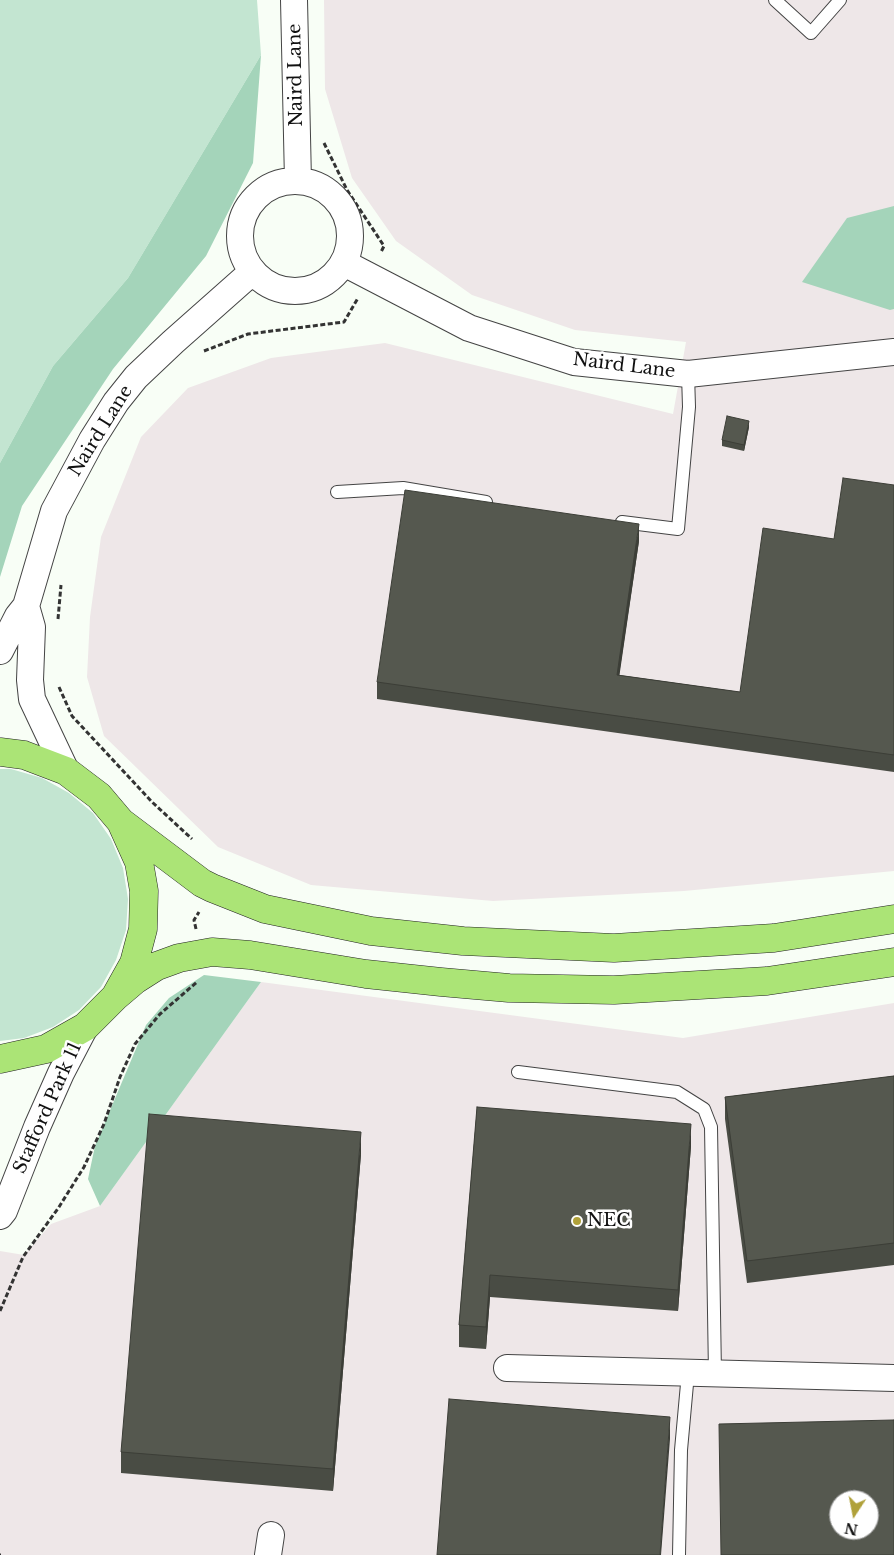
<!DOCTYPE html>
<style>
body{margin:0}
#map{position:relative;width:894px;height:1555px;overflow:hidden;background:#f8fef6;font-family:"Libre Baskerville",serif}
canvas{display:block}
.north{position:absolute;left:829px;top:1490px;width:50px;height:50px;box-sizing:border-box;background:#fff;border:1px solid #a0a0a0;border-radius:50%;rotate:191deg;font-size:14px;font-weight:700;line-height:20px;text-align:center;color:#111}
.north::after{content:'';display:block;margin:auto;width:18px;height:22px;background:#b0a13a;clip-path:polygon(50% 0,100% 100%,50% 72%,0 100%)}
</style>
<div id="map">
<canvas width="894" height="1555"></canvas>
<div class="north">N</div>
</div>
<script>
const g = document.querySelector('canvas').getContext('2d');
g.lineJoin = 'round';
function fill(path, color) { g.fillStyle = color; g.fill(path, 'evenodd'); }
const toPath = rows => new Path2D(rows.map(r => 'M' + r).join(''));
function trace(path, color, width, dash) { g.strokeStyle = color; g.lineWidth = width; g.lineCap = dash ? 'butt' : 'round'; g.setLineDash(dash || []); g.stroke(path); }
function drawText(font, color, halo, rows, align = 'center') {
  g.font = font + ' "Libre Baskerville",serif'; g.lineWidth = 5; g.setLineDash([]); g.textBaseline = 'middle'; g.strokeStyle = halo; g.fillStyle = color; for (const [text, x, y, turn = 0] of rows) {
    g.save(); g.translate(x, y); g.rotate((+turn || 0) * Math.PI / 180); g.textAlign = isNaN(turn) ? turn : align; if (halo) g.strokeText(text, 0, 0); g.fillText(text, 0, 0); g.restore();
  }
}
const industrial = toPath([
 [324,0,894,0,894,871,684,891,493,901,311,885,218,847,104,736,87,677,90,617,101,537,141,437,188,388,271,358,385,343,673,414,686,342,575,330,472,295,396,241,352,178,325,89],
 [261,982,683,1038,894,1003,894,1555,0,1555,0,1251,24,1255,51,1224,100,1206],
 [839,1500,869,1500,869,1530,839,1530]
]);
const green = toPath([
 [0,0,257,0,261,55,128,278,53,366,0,463],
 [0,769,11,769,42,778,69,793,93,813,111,839,123,868,128,899,126,930,116,960,101,987,79,1010,53,1027,24,1038,0,1041]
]);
const forest = toPath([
 [261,55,253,163,206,256,113,369,22,506,0,577,0,463,53,366,128,278],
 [894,206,894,309,890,310,802,282,847,218],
 [204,975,261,982,100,1206,88,1179,95,1146,146,1025,169,998]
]);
const path = toPath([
 [324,143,347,190,384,246,381,252],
 [204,351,248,334,344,322,358,298],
 [58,619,61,585],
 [59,687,72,716,152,802,192,839],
 [196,929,194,920,199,912],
 [0,1311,23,1257,59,1207,84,1167,104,1124,120,1077,135,1044,160,1014,197,982],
 [0,1555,1,1555]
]);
const service = toPath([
 [775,0,811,33,840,0],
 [337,492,403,488,486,502],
 [622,522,678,529,689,407,688,374],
 [518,1072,677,1092,704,1109,711,1127,715,1374],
 [679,1555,681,1450,688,1373]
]);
const minor = toPath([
 [294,0,298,181],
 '240 236a55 55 0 1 1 110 0a55 55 0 1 1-110 0Z',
 [344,263,469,328,574,362,688,374,894,352],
 [26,606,32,627,30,680,32,699,66,771],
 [0,651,18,616,26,606,54,511,92,440,116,402,136,377,173,342,252,272],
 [0,1216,4,1211,37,1127,61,1073,85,1027],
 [507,1368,894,1378],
 [268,1555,271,1535]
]);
const trunk = toPath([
 [0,752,24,755,66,771,99,796,121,822,139,862,144,891,143,929,134,963,115,997,85,1027,46,1049,0,1059],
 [121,822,202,883,212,888,265,909,371,931,463,941,614,948,774,938,894,919],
 [115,997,135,980,157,966,179,958,212,952,250,955,366,974,441,982,509,988,614,990,767,981,894,962]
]);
const wall = toPath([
 [749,427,744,451,722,446,722,440],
 [894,485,894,772,377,699,377,682,639,541,619,675,740,692,834,539],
 [894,1076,894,1265,747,1283,725,1119,725,1097],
 [477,1107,691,1146,678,1311,490,1297,486,1349,459,1347,459,1325],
 [361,1154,333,1491,121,1473,121,1452]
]);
const shadedWall = toPath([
 [749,421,749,427,744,451,744,445],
 [639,524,639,541,617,692,617,675],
 [691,1124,691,1146,678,1311,678,1290],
 [361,1132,361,1154,333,1491,333,1469],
 [490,1275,490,1297,486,1349,486,1327],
 [670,1417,670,1439,661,1555,660,1555]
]);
const building = toPath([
 [727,416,749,421,744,445,722,440,727,416],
 [843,478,894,485,894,755,377,682,405,490,639,524,617,675,740,692,763,528,834,539,843,478],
 [894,1076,894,1243,747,1261,725,1097,894,1076],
 [477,1107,691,1124,678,1290,490,1275,486,1327,459,1325,477,1107],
 [149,1114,361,1132,333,1469,121,1452,149,1114],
 [449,1399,670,1417,660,1555,437,1555,449,1399],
 [894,1420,894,1555,721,1555,719,1424,894,1420],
 [839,1500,869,1500,869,1530,839,1530,839,1500]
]);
const markers = [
 [577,1221,5,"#b0a13a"]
];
const streetNames = [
 ["Naird Lane",296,75,-91],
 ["Naird Lane",624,366,7],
 ["Naird Lane",101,431,-58],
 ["Stafford Park 11",48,1108,-66]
];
const poiNames = [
 ["NEC",587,1221]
];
fill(industrial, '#eee7e8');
fill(green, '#c3e5d1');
fill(forest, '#a4d4ba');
trace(service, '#444', 14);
trace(minor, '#444', 28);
trace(trunk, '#222', 29);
trace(path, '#333', 3, [5, 2.5]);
trace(service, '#fff', 12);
trace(minor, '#fff', 26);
trace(trunk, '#abe476', 28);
fill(wall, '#494c44');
fill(shadedWall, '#3c3e37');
fill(building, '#55584f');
trace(building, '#3c3e37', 1);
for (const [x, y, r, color] of markers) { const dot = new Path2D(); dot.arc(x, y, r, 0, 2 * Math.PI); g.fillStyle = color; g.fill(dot); trace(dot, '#fff', 2); }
drawText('18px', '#111', '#fff', streetNames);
drawText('18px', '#111', '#fff', poiNames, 'left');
</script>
